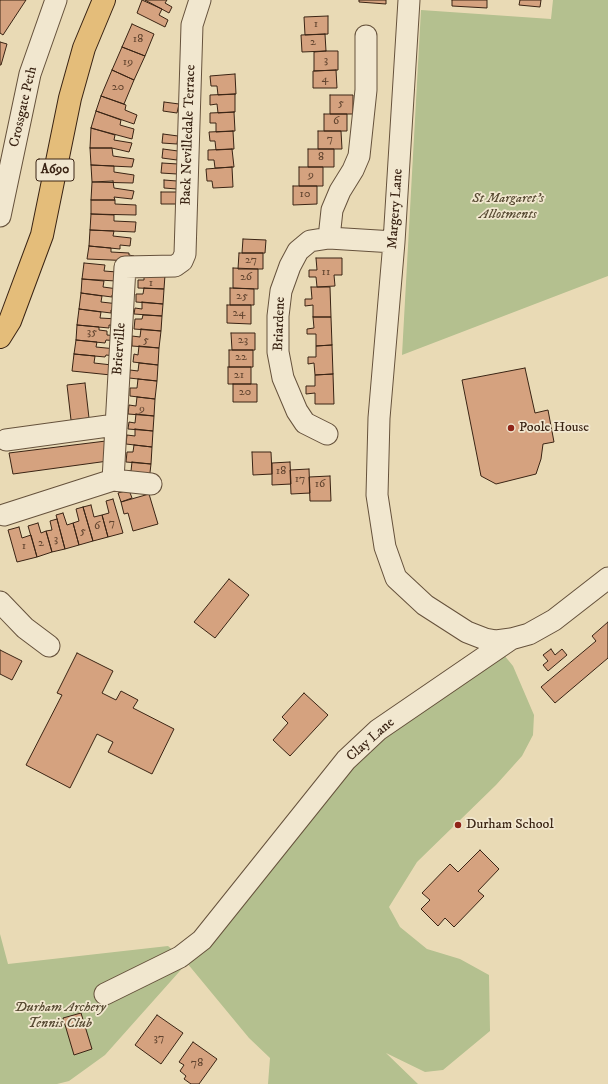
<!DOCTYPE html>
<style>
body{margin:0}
canvas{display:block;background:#e9dab5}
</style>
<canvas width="608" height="1084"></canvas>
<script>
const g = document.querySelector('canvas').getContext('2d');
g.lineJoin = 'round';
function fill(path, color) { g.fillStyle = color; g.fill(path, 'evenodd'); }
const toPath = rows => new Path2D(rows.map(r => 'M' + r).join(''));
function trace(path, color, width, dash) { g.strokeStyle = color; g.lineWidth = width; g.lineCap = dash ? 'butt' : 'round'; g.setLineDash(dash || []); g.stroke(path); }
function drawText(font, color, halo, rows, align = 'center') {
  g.font = font + ' "IM FELL DW Pica",serif'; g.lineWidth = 3.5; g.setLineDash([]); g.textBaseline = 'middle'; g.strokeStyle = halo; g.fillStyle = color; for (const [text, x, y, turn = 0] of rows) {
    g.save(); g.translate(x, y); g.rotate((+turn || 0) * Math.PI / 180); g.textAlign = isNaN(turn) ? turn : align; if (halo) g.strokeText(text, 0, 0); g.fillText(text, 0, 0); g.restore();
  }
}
const green = toPath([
 [553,0,608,0,608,276,402,355,421,10,551,19],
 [504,655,513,666,534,715,533,735,522,756,496,785,417,862,389,907,400,927,427,949,460,959,489,975,490,1031,443,1070,425,1072,386,1053,418,1084,268,1084,270,1058,249,1038,187,963,105,1055,69,1081,57,1084,0,1084,0,934,8,964,168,946,187,962,351,764,408,719]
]);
const building = toPath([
 [0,0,26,0,3,35,0,33,0,0],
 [142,0,162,9,159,15,168,20,165,27,137,13,142,0],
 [145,0,167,0,165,3,172,7,169,13,145,0],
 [359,0,386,0,386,4,359,2,359,0],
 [452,0,487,0,487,8,452,6,452,0],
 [520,0,541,0,540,7,519,5,520,0],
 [328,16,328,34,305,35,304,17,328,16],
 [132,24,154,34,145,56,122,47,132,24],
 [325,34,326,51,302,52,301,35,325,34],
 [0,42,7,44,1,65,0,65,0,42],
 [122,47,145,56,134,80,112,70,122,47],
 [326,51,338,51,338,70,314,71,314,52,326,51],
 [112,70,134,80,124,104,101,96,112,70],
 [336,70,337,88,313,88,313,71,336,70],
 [235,74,236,94,218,95,217,86,211,86,210,76,235,74],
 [235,94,235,112,218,113,217,104,210,105,210,95,235,94],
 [330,95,353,95,353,114,330,114,330,95],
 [101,96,126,105,125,110,137,115,134,124,96,111,101,96],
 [164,102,179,104,177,113,163,111,164,102],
 [96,111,121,120,120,125,134,129,132,139,91,128,96,111],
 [234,112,235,131,216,132,216,123,210,123,210,113,234,112],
 [324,114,347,114,347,131,324,131,324,114],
 [91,128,115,135,114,140,132,143,129,152,112,148,90,148,91,128],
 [233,131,234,149,216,150,215,141,210,141,209,132,233,131],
 [318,131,341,131,342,149,318,149,318,131],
 [163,134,178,136,177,144,162,143,163,134],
 [90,148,112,148,113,156,134,159,132,167,91,165,90,148],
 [163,149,178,151,177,160,162,158,163,149],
 [232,149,234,167,215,168,214,160,208,160,208,150,232,149],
 [308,149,334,149,334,167,308,167,308,149],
 [162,163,178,164,177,174,161,173,162,163],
 [91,165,114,166,114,172,134,175,133,183,92,182,91,165],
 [232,167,233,187,213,188,212,181,207,181,206,169,232,167],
 [299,167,323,167,323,186,299,186,299,167],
 [164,180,177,181,177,189,164,188,164,180],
 [113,181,114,188,134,191,132,199,114,197,115,200,91,200,92,182,113,181],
 [293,186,317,186,317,204,293,205,293,186],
 [161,192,177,192,177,204,161,204,161,192],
 [91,200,115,200,115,204,136,205,136,215,91,214,91,200],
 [91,214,114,215,114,221,136,222,135,232,90,230,91,214],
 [90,230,114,231,113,236,131,238,130,246,120,245,120,249,89,246,90,230],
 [243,239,266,240,265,253,242,253,243,239],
 [89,246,111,248,111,252,129,253,129,255,134,256,134,261,87,259,89,246],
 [239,253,263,253,263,269,238,269,239,253],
 [316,258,342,258,342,275,334,275,335,286,317,287,316,277,309,277,309,270,317,270,316,258],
 [84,263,105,265,104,271,117,272,116,281,82,279,84,263],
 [233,268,258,269,258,289,233,288,233,268],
 [144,273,165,275,164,289,138,288,138,280,144,280,144,273],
 [82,279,104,281,103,287,118,289,118,295,112,295,112,297,81,293,82,279],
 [311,287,330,287,331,317,313,317,313,305,305,306,305,299,312,299,311,287],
 [144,288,164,289,163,304,136,302,136,294,143,294,144,288],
 [230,288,254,289,254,305,230,305,230,288],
 [81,293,102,296,101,302,119,304,118,311,111,310,111,313,79,309,81,293],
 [142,302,163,304,162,316,134,314,135,308,142,309,142,302],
 [227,305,251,305,251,324,227,323,227,305],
 [79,309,101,312,100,318,118,319,118,326,109,325,109,328,77,325,79,309],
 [143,315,162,316,161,331,134,329,135,319,142,319,143,315],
 [313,317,331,317,332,345,316,346,316,334,307,334,307,329,314,328,313,317],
 [77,325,99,327,99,330,107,331,107,335,118,336,118,341,106,340,105,343,76,340,77,325],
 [141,329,161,331,159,348,132,346,132,336,140,337,141,329],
 [231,333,255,333,255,350,232,350,231,333],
 [76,340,97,342,96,347,116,349,115,356,106,355,105,357,74,354,76,340],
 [332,345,333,374,315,375,314,363,308,364,308,357,316,357,316,346,332,345],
 [139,346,159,348,158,365,133,362,134,354,138,355,139,346],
 [229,350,253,350,253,367,229,367,229,350],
 [74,354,95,356,94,363,112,365,111,375,72,371,74,354],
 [139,363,158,365,157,381,129,378,130,370,138,371,139,363],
 [228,367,251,367,251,384,228,384,228,367],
 [525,368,535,413,548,410,554,442,543,444,541,459,536,474,496,484,481,476,462,380,525,368],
 [333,374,334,404,315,404,315,393,306,394,306,386,315,386,315,375,333,374],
 [138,379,157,381,155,399,130,396,130,388,137,388,138,379],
 [85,383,89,418,71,420,67,385,85,383],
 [233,384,257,384,257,402,233,402,233,384],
 [137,397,155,399,154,416,128,414,129,405,136,406,137,397],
 [136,414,154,416,153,431,128,429,129,422,135,423,136,414],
 [135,429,153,431,152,447,126,444,127,435,135,436,135,429],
 [106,441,108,461,13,474,9,453,106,441],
 [134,445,152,447,151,464,126,462,127,452,133,452,134,445],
 [252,452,271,452,272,474,253,475,252,452],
 [132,462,151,464,149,481,121,470,131,471,132,462],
 [290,462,291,484,272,485,272,463,290,462],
 [309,469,310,493,291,494,290,470,309,469],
 [330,476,331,501,310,501,309,477,330,476],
 [129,490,132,498,121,502,118,493,129,490],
 [149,494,158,524,133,531,128,513,124,514,121,502,149,494],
 [113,499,123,533,108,537,102,515,109,513,106,501,113,499],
 [91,505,94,517,102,515,108,537,93,541,83,507,91,505],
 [83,507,93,541,79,545,73,523,79,521,76,509,83,507],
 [63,513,67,525,73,523,79,545,65,549,56,515,63,513],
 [57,519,65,549,52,552,46,531,52,530,50,521,57,519],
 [38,523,41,533,46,531,52,552,37,557,28,526,38,523],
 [19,527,22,538,31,535,37,557,17,562,8,530,19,527],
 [229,579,249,595,215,638,194,622,229,579],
 [608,622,608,658,555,703,541,687,596,641,592,636,608,622],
 [551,649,555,655,562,649,567,655,548,671,543,665,548,661,543,655,551,649],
 [0,650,22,661,12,680,0,674,0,650],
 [77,653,113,671,102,693,116,700,121,691,138,700,133,708,174,729,152,774,108,752,113,742,97,734,70,788,26,765,62,695,57,693,77,653],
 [304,693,328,715,290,756,273,740,288,723,282,717,304,693],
 [480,850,499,869,478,891,484,896,454,927,445,918,438,926,421,909,430,900,422,893,450,864,458,872,480,850],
 [81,1013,92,1049,74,1055,63,1018,81,1013],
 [157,1015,183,1033,161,1064,135,1045,157,1015],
 [193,1042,217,1059,199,1084,191,1084,184,1079,186,1076,180,1071,184,1065,179,1062,193,1042]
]);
const minor = toPath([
 [409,0,394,242,379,418,377,495,385,547,396,578,425,605,467,632,485,639,496,641,511,639,529,634,554,620,608,578],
 [0,216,30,74,56,0],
 [329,238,332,210,340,191,353,170,359,156,366,90,366,36],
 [327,434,305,423,297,411,283,378,278,352,278,316,281,291,290,266,298,251,310,241,329,238,394,242],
 [6,440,115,425],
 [113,480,125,267,175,266,182,261,185,254,192,25,200,0],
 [4,515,113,480,151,484],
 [0,602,25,628,49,646],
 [105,994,180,957,202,940,346,760,378,730,511,639]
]);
const highway = toPath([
 [0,337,10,321,42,235,70,98,84,48,104,0]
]);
const markers = [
 [511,428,4,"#8f2418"],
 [458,825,4,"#8f2418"]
];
const numberNames = [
 ["1",316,25],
 ["18",138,40],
 ["2",313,43],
 ["3",326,61],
 ["19",128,63],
 ["4",325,80],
 ["20",118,88],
 ["5",341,104],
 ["6",336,122],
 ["7",330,140],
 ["8",321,158],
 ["9",311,176],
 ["10",305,195],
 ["27",251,261],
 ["11",326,273],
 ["26",246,278],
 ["1",151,284],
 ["25",242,297],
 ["24",239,314],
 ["35",92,333],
 ["5",146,341],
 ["23",243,341],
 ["22",241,358],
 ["21",239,376],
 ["20",245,393],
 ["9",142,410],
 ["18",281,472],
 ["17",300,480],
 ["16",320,485],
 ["7",112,524],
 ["6",97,527],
 ["5",83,532],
 ["3",56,540],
 ["2",41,544],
 ["1",24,547],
 ["37",159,1039],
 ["78",197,1064]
];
const shields = [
 [55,170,38]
];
const shieldNames = [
 ["A690",55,170]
];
const streetNames = [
 ["Crossgate Peth",24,107,-77],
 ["Back Nevilledale Terrace",189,135,-88],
 ["Margery Lane",396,209,-86],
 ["Briardene",280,324,-88],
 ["Brierville",120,349,-86],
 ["Clay Lane",371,740,-41]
];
const parkNames = [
 ["St Margaret's",508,199],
 ["Allotments",508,215],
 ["Durham Archery",60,1008],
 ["Tennis Club",60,1024]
];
const poiNames = [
 ["Poole House",519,428],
 ["Durham School",466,825]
];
fill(green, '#b4c08f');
fill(building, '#d5a27f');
trace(building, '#3a2414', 1);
trace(minor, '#66523c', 23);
trace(highway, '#3a2414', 24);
trace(minor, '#f1e7cf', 21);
trace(highway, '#e4bd7a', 22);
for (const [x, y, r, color] of markers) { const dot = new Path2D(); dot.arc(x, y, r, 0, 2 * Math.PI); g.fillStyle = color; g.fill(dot); trace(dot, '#f1e7cf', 1.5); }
drawText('12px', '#61442f', null, numberNames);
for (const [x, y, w] of shields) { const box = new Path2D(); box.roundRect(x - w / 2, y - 11, w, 22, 3); g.fillStyle = '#f1e7cf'; g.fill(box); trace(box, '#3a2414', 1); }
drawText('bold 13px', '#3a2414', null, shieldNames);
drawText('14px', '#3a2414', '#f1e7cf', streetNames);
drawText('italic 14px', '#584b33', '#f1e7cf', parkNames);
drawText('14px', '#3a2414', '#f1e7cf', poiNames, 'left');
</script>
